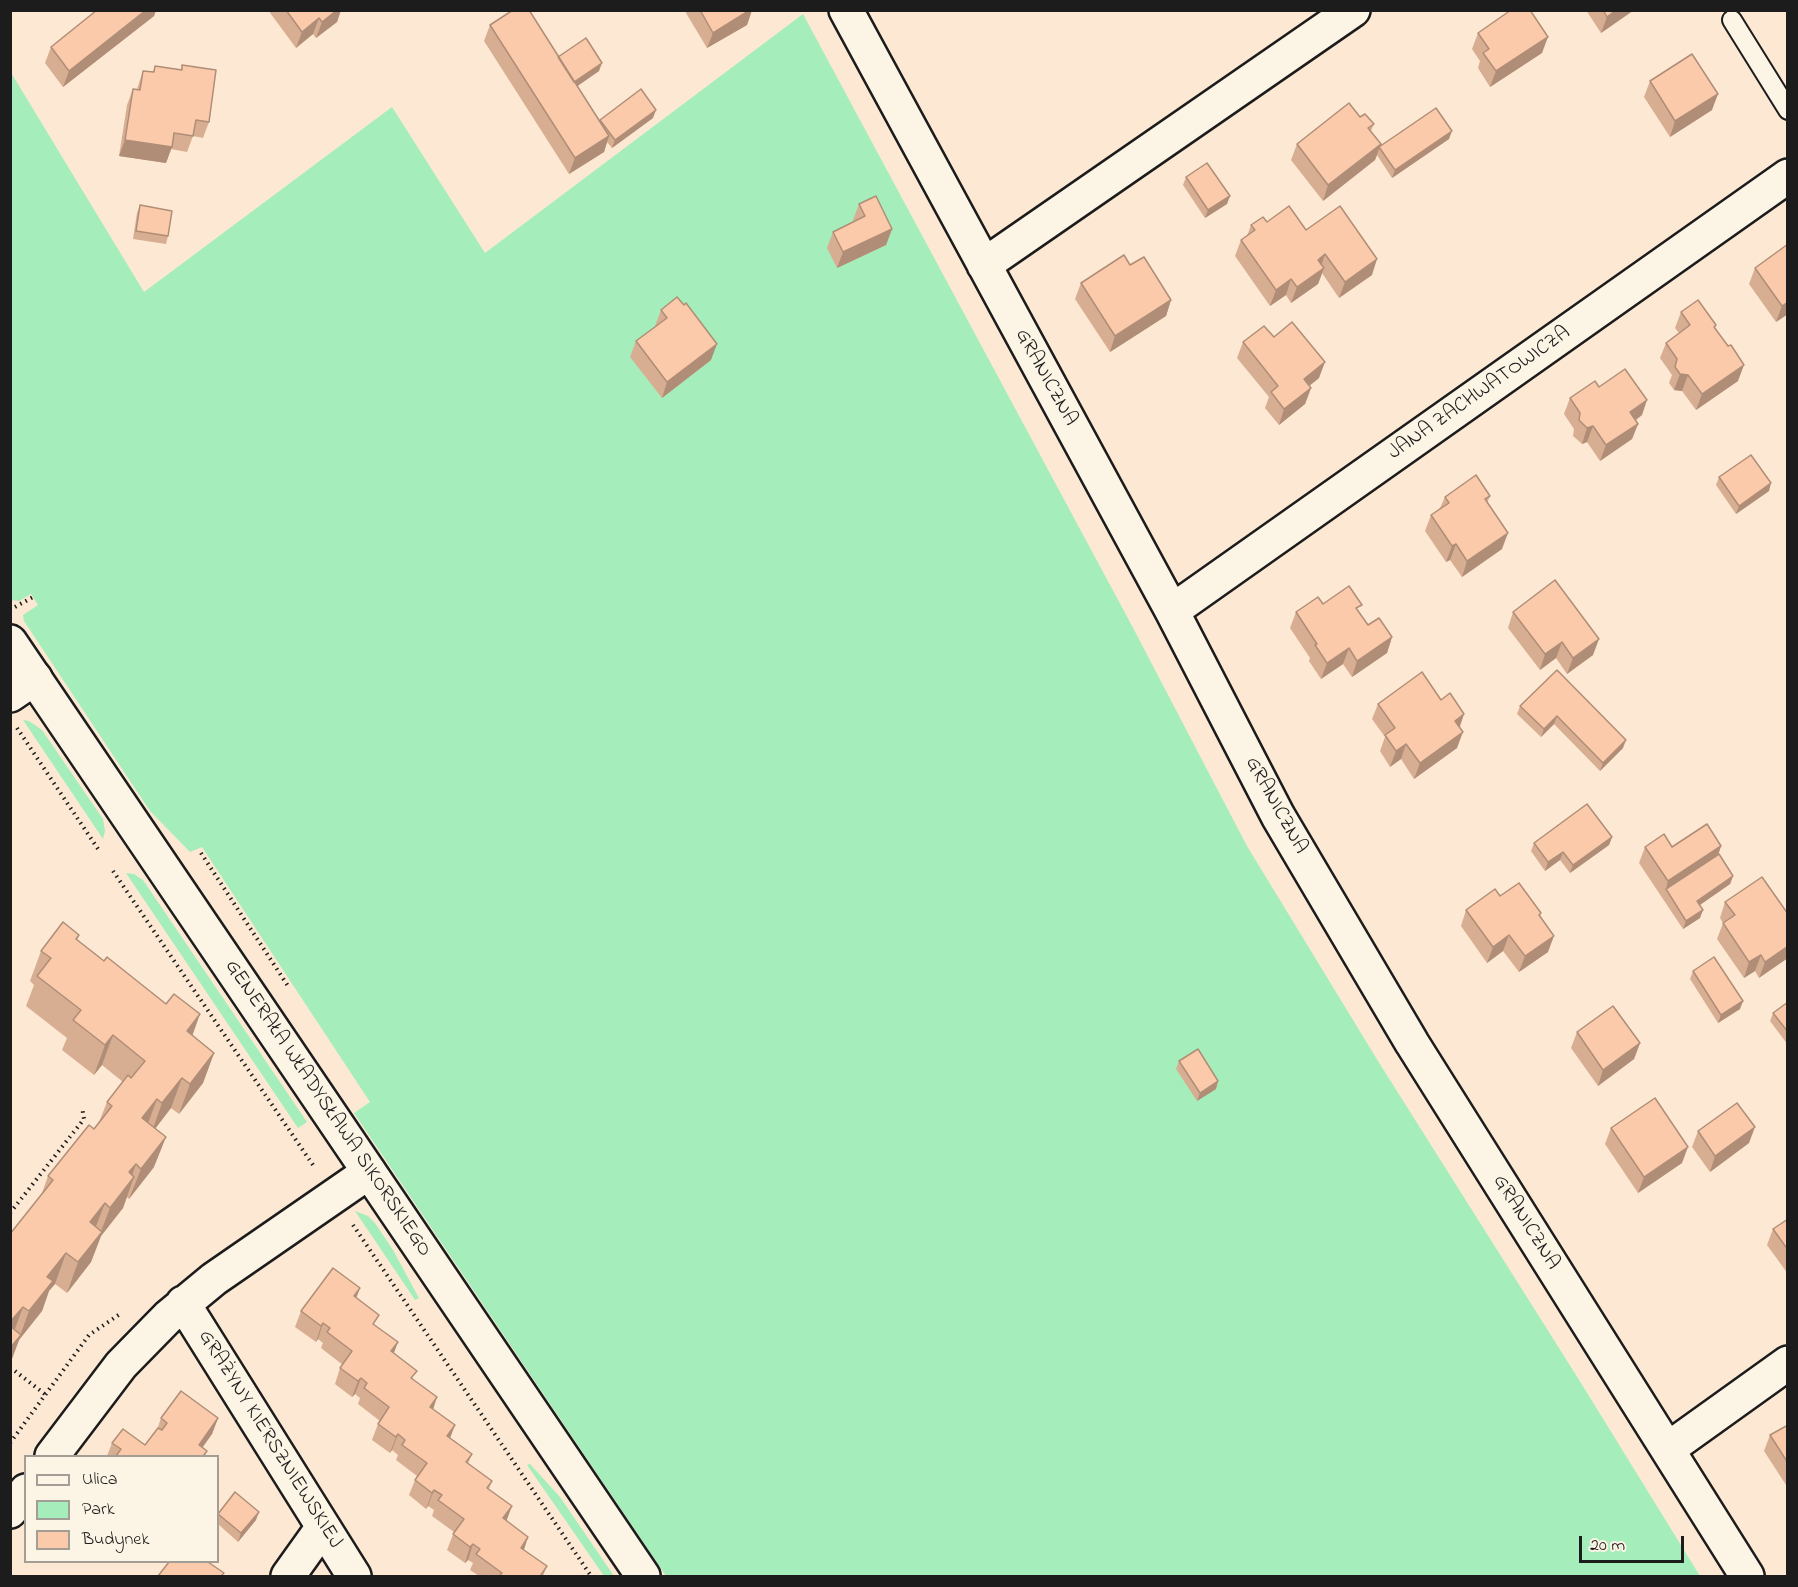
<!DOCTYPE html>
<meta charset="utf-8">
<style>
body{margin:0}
#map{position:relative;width:1798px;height:1587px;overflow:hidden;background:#fce8d3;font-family:"Indie Flower",sans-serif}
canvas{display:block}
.frame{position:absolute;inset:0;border:12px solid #1c1c1c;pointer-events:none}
.legend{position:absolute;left:24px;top:1455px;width:195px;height:108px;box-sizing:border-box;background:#fcf5e5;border:2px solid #a29e95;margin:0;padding:8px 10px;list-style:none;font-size:18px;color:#1c1c1c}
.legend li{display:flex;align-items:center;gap:12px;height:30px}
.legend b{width:30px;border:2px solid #a29e95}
.scale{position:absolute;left:1579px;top:1536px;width:105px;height:27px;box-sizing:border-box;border:3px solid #1c1c1c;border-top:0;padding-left:8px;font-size:18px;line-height:21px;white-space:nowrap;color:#1c1c1c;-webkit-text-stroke:4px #fcf5e5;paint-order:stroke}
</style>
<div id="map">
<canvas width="1798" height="1587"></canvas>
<div class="frame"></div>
<ul class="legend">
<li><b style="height:8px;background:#fcf5e5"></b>Ulica</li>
<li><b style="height:16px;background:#a5eebc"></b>Park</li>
<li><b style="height:16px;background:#fbcaaa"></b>Budynek</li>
</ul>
<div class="scale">20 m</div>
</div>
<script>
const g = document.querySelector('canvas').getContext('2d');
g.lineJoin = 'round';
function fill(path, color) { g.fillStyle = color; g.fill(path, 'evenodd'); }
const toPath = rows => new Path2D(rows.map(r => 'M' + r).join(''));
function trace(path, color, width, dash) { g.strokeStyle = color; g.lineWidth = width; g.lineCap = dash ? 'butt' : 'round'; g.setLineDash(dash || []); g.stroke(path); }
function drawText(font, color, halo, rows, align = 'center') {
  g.font = font + ' "Indie Flower",sans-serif'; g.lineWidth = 5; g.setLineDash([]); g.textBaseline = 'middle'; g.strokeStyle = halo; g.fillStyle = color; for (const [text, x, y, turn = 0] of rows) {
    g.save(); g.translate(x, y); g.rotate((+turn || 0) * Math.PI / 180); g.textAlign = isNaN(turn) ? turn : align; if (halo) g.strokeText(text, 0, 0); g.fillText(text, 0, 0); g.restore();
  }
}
const green = toPath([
 [803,14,1131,624,1247,846,1378,1061,1581,1383,1700,1576,666,1576,354,1113,370,1102,202,847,190,852,150,811,24,621,23,615,38,605,31,594,19,601,11,600,10,71,144,292,392,107,485,253],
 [23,720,29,721,42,730,103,819,105,831,103,839],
 [126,873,134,874,143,880,307,1122,298,1128],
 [355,1211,368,1216,375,1223,393,1250,419,1298,415,1300],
 [530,1464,560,1497,614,1576,604,1576,527,1465]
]);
const path = toPath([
 [15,607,33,597],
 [17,728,100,852],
 [201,853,288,986],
 [113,871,315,1168],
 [10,1213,84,1119,82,1107],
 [353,1225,591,1576],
 [15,1371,46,1395],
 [10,1443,89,1335,120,1314]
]);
const service = toPath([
 [1732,20,1788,110]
]);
const minor = toPath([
 [846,10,1172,611,1278,816,1412,1043,1747,1576],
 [984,265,1353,10],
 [1172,611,1788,176],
 [10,695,35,678],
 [183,1303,354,1576],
 [1668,1449,1788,1363],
 [52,1456,121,1365,168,1317,214,1279,369,1172],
 [10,1511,26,1491],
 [288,1576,323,1527]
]);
const tertiary = toPath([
 [10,642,643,1576]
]);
const wall = toPath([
 [97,10,156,10,154,16,63,87,45,63,51,47],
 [268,10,341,10,337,22,316,38,313,34,296,48],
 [687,10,752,10,747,25,707,48,686,13],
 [1586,10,1634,10,1601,33],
 [490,25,558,57,599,71,577,86,599,121,600,120,653,118,612,148,607,142,604,152,569,174,484,41],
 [1478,33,1542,53,1490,87,1478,68,1480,61,1472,49],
 [182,65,209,122,203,138,193,136,187,152,171,149,166,163,119,156,127,105,133,89,137,89,143,71,153,72,155,66,181,70],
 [1650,81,1712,110,1670,137,1644,97],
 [1360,117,1374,124,1371,131,1381,144,1380,146,1449,139,1392,178,1377,155,1375,160,1323,201,1291,160,1297,144],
 [1186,177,1227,204,1205,218,1183,185],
 [859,204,892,229,886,245,837,268,827,248,833,232,854,221,853,220],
 [140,205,168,236,166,244,133,239,137,213],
 [1267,222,1306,230,1372,275,1339,298,1322,273,1318,284,1291,303,1286,295,1270,306,1235,256,1241,240,1247,236,1251,225],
 [1130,265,1171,300,1166,316,1110,352,1075,299,1081,283],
 [1755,268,1788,314,1776,322,1749,284],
 [684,305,711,360,662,398,630,357,636,341,656,327,655,326,661,310],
 [1681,312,1716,325,1715,329,1738,381,1696,410,1682,391,1674,390,1669,383,1672,375,1660,358,1666,343,1679,333,1675,328],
 [1274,337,1319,378,1309,386,1311,388,1305,404,1279,425,1265,408,1269,397,1237,358,1243,342],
 [1599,387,1642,415,1636,420,1638,424,1632,439,1600,461,1587,442,1582,444,1573,436,1574,429,1564,414,1570,398],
 [1719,477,1769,491,1736,514,1716,485],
 [1490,496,1487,503,1502,549,1462,577,1450,560,1446,562,1425,531,1431,515,1440,508,1445,497],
 [1323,604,1359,612,1368,625,1392,637,1387,653,1352,677,1343,664,1321,679,1309,661,1310,658,1290,628,1296,612],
 [1513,612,1593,655,1567,674,1556,658,1540,670,1508,628],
 [1557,670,1623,748,1600,771,1554,724,1541,737,1517,714,1520,706],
 [1441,700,1464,714,1460,727,1457,748,1414,779,1401,759,1390,767,1380,751,1385,737,1372,719,1378,704],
 [1612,837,1609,845,1570,873,1560,860,1545,871,1531,851,1534,843],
 [1645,847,1672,847,1719,854,1733,876,1730,884,1700,905,1700,918,1683,929,1639,863],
 [1500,896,1541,913,1540,916,1548,952,1519,972,1503,951,1487,963,1461,926,1466,910],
 [1725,902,1788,914,1759,978,1755,971,1744,978,1717,939,1723,923,1720,918],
 [79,935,77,941,214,1053,203,1083,179,1114,171,1108,155,1129,154,1167,129,1199,127,1197,123,1208,101,1236,91,1262,67,1293,55,1284,49,1291,42,1311,19,1340,10,1364,10,1234,41,1196,48,1176,94,1129,99,1122,107,1102,123,1082,102,1065,94,1075,62,1050,67,1038,26,1006,34,985,30,981,41,951],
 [1693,971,1740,1009,1718,1023,1690,979],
 [1788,1002,1788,1045,1770,1021,1773,1013],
 [1577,1032,1640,1043,1634,1059,1598,1086,1571,1048],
 [1179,1061,1218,1081,1216,1089,1197,1101,1176,1069],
 [1611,1128,1682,1163,1638,1193,1605,1144],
 [1698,1131,1749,1143,1710,1172,1692,1147],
 [1788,1219,1788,1274,1767,1245,1773,1229],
 [356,1298,394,1353,414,1380,450,1438,472,1454,468,1464,492,1481,489,1489,524,1550,547,1566,543,1576,479,1576,470,1570,473,1563,468,1560,465,1563,447,1550,454,1532,432,1516,434,1510,428,1506,426,1509,409,1495,415,1480,417,1476,396,1460,398,1455,392,1450,390,1453,372,1440,378,1424,380,1421,358,1404,360,1398,355,1394,352,1397,335,1384,340,1368,343,1365,321,1348,323,1343,318,1339,316,1342,295,1327,301,1311],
 [161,1418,218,1418,212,1434,203,1447,207,1451,205,1456,107,1456,112,1443,145,1445,157,1430],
 [1788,1425,1788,1488,1764,1451,1770,1435],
 [218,1513,256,1520,238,1542,218,1524]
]);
const shadedWall = toPath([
 [146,10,156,10,154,16,63,87,69,71],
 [337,10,341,10,337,22,316,38,322,22],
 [750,10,752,10,747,25,707,48,713,33],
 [1616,10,1634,10,1601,33,1607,17],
 [319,18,313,34,296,48,302,32],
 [1548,37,1542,53,1490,87,1496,71],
 [602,63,599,71,569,92,571,84],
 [1718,94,1712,110,1670,137,1675,121],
 [656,110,653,118,612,148,615,140],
 [1452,131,1449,139,1392,178,1395,170],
 [609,136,604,152,569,174,575,158],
 [125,140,172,147,166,163,119,156],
 [1381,144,1375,160,1323,201,1328,185],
 [1230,196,1227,204,1205,218,1208,210],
 [892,229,886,245,837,268,843,252],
 [1325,254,1320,270,1318,260],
 [1377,259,1372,275,1339,298,1345,282],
 [1324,268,1318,284,1291,303,1297,287],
 [1291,279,1286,295,1270,306,1276,290],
 [1171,300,1166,316,1110,352,1115,336],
 [1788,302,1788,314,1776,322,1782,306],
 [717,344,711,360,662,398,667,382],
 [1325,362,1319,378,1298,395,1304,379],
 [1744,365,1738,381,1696,410,1702,394],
 [1680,374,1688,375,1682,391,1674,390],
 [1311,388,1305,404,1279,425,1284,409],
 [1647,400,1642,415,1625,428,1630,412],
 [1638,424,1632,439,1600,461,1606,445],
 [1593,426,1587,442,1582,444,1587,428],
 [1771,483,1769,491,1736,514,1739,506],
 [1508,533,1502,549,1462,577,1467,561],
 [1456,544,1450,560,1446,562,1452,546],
 [1392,637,1387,653,1352,677,1357,661],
 [1599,639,1593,655,1567,674,1573,658],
 [1562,642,1556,658,1540,670,1545,654],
 [1349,648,1343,664,1321,679,1327,663],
 [1464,714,1458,730,1455,721],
 [1557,716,1554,724,1541,737,1544,729],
 [1463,732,1457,748,1414,779,1420,763],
 [1626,740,1623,748,1600,771,1603,763],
 [1406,744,1401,759,1390,767,1396,751],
 [1612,837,1609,845,1570,873,1573,865],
 [1721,846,1716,862,1666,889,1668,881],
 [1563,852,1560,860,1545,871,1548,862],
 [1733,876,1730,884,1694,909,1697,901],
 [1703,910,1700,918,1683,929,1686,921],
 [1509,935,1503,951,1487,963,1493,947],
 [1554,936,1548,952,1519,972,1525,956],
 [1788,946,1788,958,1759,978,1765,962],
 [1761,955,1755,971,1744,978,1749,962],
 [1743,1001,1740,1009,1718,1023,1721,1015],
 [200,1014,189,1045,187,1031],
 [113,1035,102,1065,94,1075,105,1045],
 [1640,1043,1634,1059,1598,1086,1603,1070],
 [214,1053,203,1083,179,1114,190,1084],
 [182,1078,171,1108,151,1134,162,1103],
 [1218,1081,1216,1089,1197,1101,1200,1093],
 [157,1099,146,1129,142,1118],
 [1755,1127,1749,1143,1710,1172,1715,1156],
 [166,1137,154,1167,129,1199,141,1169],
 [1688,1147,1682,1163,1638,1193,1644,1177],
 [136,1164,129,1184,134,1177,123,1208,101,1236,91,1262,67,1293,78,1262,100,1234,110,1208,129,1172],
 [105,1203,93,1234,90,1222],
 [66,1253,55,1284,49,1291,42,1311,19,1340,10,1364,10,1348,20,1336,29,1311,47,1277],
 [360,1288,354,1304,354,1296],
 [23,1307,12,1337,10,1339,10,1322],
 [323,1323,318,1339,316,1342,321,1326],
 [398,1342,392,1358,391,1351],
 [361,1378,355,1394,352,1397,358,1381],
 [437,1397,432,1413,430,1407],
 [218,1418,212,1434,196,1456,199,1445],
 [455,1425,449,1441,447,1436],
 [398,1434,392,1450,390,1453,396,1437],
 [434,1490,428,1506,426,1509,432,1493],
 [512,1506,506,1522,503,1518],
 [259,1512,256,1520,238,1542,241,1533],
 [528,1537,523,1553,521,1548],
 [473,1544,468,1560,465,1563,470,1547]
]);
const building = toPath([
 [97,10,146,10,69,71,51,47,97,10],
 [286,10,337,10,322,22,319,18,302,32,286,10],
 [513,10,529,10,609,136,575,158,490,25,513,10],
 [700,10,750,10,713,33,700,10],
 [1511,10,1530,10,1548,37,1496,71,1483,53,1489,49,1478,33,1511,10],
 [1603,10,1616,10,1607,17,1603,10],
 [586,38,602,63,574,82,558,57,586,38],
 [1692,54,1718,94,1675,121,1650,81,1692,54],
 [182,65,216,70,209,122,196,120,193,136,174,133,172,147,125,140,133,89,140,90,143,71,154,72,155,66,182,70,182,65],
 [641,89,656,110,615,140,600,120,641,89],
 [1349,103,1360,117,1365,114,1374,124,1368,128,1381,144,1328,185,1297,144,1349,103],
 [1436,108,1452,131,1395,170,1379,147,1436,108],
 [1207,163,1230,196,1208,210,1186,177,1207,163],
 [876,196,892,229,843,252,833,232,865,216,859,204,876,196],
 [140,205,172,211,168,236,136,231,140,205],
 [1289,206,1306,230,1340,206,1377,259,1345,282,1325,254,1318,260,1324,268,1297,287,1291,279,1276,290,1241,240,1255,230,1251,225,1263,217,1267,222,1289,206],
 [1788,244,1788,302,1782,306,1755,268,1788,244],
 [1124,255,1130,265,1144,257,1171,300,1115,336,1081,283,1124,255],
 [677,297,684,305,686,303,717,344,667,382,636,341,667,318,661,310,677,297],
 [1698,300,1716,325,1714,327,1728,346,1731,345,1744,365,1702,394,1688,375,1680,374,1675,367,1677,359,1666,343,1690,325,1681,312,1698,300],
 [1292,322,1325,362,1304,379,1311,388,1284,409,1271,392,1278,386,1243,342,1264,326,1274,337,1292,322],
 [1625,369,1647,400,1630,412,1638,424,1606,445,1593,426,1587,428,1579,420,1580,413,1570,398,1595,381,1599,387,1625,369],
 [1751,455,1771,483,1739,506,1719,477,1751,455],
 [1476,475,1490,496,1485,499,1508,533,1467,561,1456,544,1452,546,1431,515,1449,503,1445,497,1476,475],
 [1555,580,1599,639,1573,658,1562,642,1545,654,1513,612,1555,580],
 [1349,586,1362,605,1356,608,1368,625,1379,618,1392,637,1357,661,1349,648,1327,663,1315,645,1317,644,1296,612,1318,597,1323,604,1349,586],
 [1557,670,1626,740,1603,763,1557,716,1544,729,1520,706,1557,670],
 [1422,672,1441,700,1450,693,1464,714,1455,721,1463,732,1420,763,1406,744,1396,751,1385,735,1395,728,1378,704,1422,672],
 [1587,804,1612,837,1573,865,1563,852,1548,862,1534,843,1587,804],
 [1707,824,1721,846,1668,881,1645,847,1664,834,1672,847,1707,824],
 [1719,854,1733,876,1697,901,1703,910,1686,921,1666,889,1719,854],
 [1762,877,1788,914,1788,946,1765,962,1761,955,1749,962,1723,923,1735,915,1725,902,1762,877],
 [1519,883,1541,913,1539,915,1554,936,1525,956,1509,935,1493,947,1466,910,1495,889,1500,896,1519,883],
 [63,922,79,935,76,939,104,961,107,957,166,1004,174,994,200,1014,187,1031,214,1053,190,1084,182,1078,162,1103,157,1099,142,1118,166,1137,141,1169,136,1164,129,1172,134,1177,110,1208,105,1203,90,1222,102,1232,78,1262,66,1253,47,1277,53,1281,29,1311,23,1307,10,1322,10,1234,53,1180,48,1176,89,1125,94,1129,112,1106,107,1102,128,1075,131,1078,145,1061,113,1035,105,1045,73,1020,81,1010,37,976,51,958,41,951,63,922],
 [1714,957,1743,1001,1721,1015,1693,971,1714,957],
 [1788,1002,1788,1032,1773,1013,1788,1002],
 [1613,1006,1640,1043,1603,1070,1577,1032,1613,1006],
 [1198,1049,1218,1081,1200,1093,1179,1061,1198,1049],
 [1655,1098,1688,1147,1644,1177,1611,1128,1655,1098],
 [1737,1103,1755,1127,1715,1156,1698,1131,1737,1103],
 [1788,1219,1788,1250,1773,1229,1788,1219],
 [333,1268,360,1288,354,1296,379,1315,373,1324,398,1342,391,1351,417,1371,411,1378,437,1397,430,1407,455,1425,447,1436,472,1454,466,1462,492,1481,487,1488,512,1506,503,1518,528,1537,521,1548,547,1566,541,1575,543,1576,499,1576,502,1573,476,1554,480,1549,473,1544,470,1547,453,1534,464,1519,438,1500,442,1495,434,1490,432,1493,415,1480,427,1463,402,1445,405,1440,398,1434,396,1437,378,1424,389,1407,364,1388,367,1383,361,1378,358,1381,340,1368,352,1351,327,1332,330,1328,323,1323,321,1326,301,1311,333,1268],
 [10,1326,21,1335,10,1348,10,1326],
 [181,1391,218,1418,199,1445,207,1451,203,1456,116,1456,121,1449,112,1443,123,1429,145,1445,158,1428,162,1430,167,1423,161,1418,181,1391],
 [1788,1425,1788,1463,1770,1435,1788,1425],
 [235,1492,259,1512,241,1533,218,1514,235,1492],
 [169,1562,208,1562,224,1573,221,1576,158,1576,169,1562]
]);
const streetNames = [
 ["GRANICZNA",1045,378,61],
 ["JANA ZACHWATOWICZA",1480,394,-35],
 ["GRANICZNA",1275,806,61],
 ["GENERAŁA WŁADYSŁAWA SIKORSKIEGO",327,1109,56],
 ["GRANICZNA",1525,1223,58],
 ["GRAŻYNY KIERSZNIEWSKIEJ",269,1440,58]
];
fill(green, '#a5eebc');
trace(service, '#1c1c1c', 22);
trace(minor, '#1c1c1c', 38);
trace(tertiary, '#1c1c1c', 38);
trace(path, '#1c1c1c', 4, [1.5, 4.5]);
trace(service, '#fcf5e5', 18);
trace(minor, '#fcf5e5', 33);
trace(tertiary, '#fcf5e5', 33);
fill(wall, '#d8ae92');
fill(shadedWall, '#b08d77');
fill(building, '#fbcaaa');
trace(building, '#b08d77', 1.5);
drawText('21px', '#1c1c1c', '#fcf5e5', streetNames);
</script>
